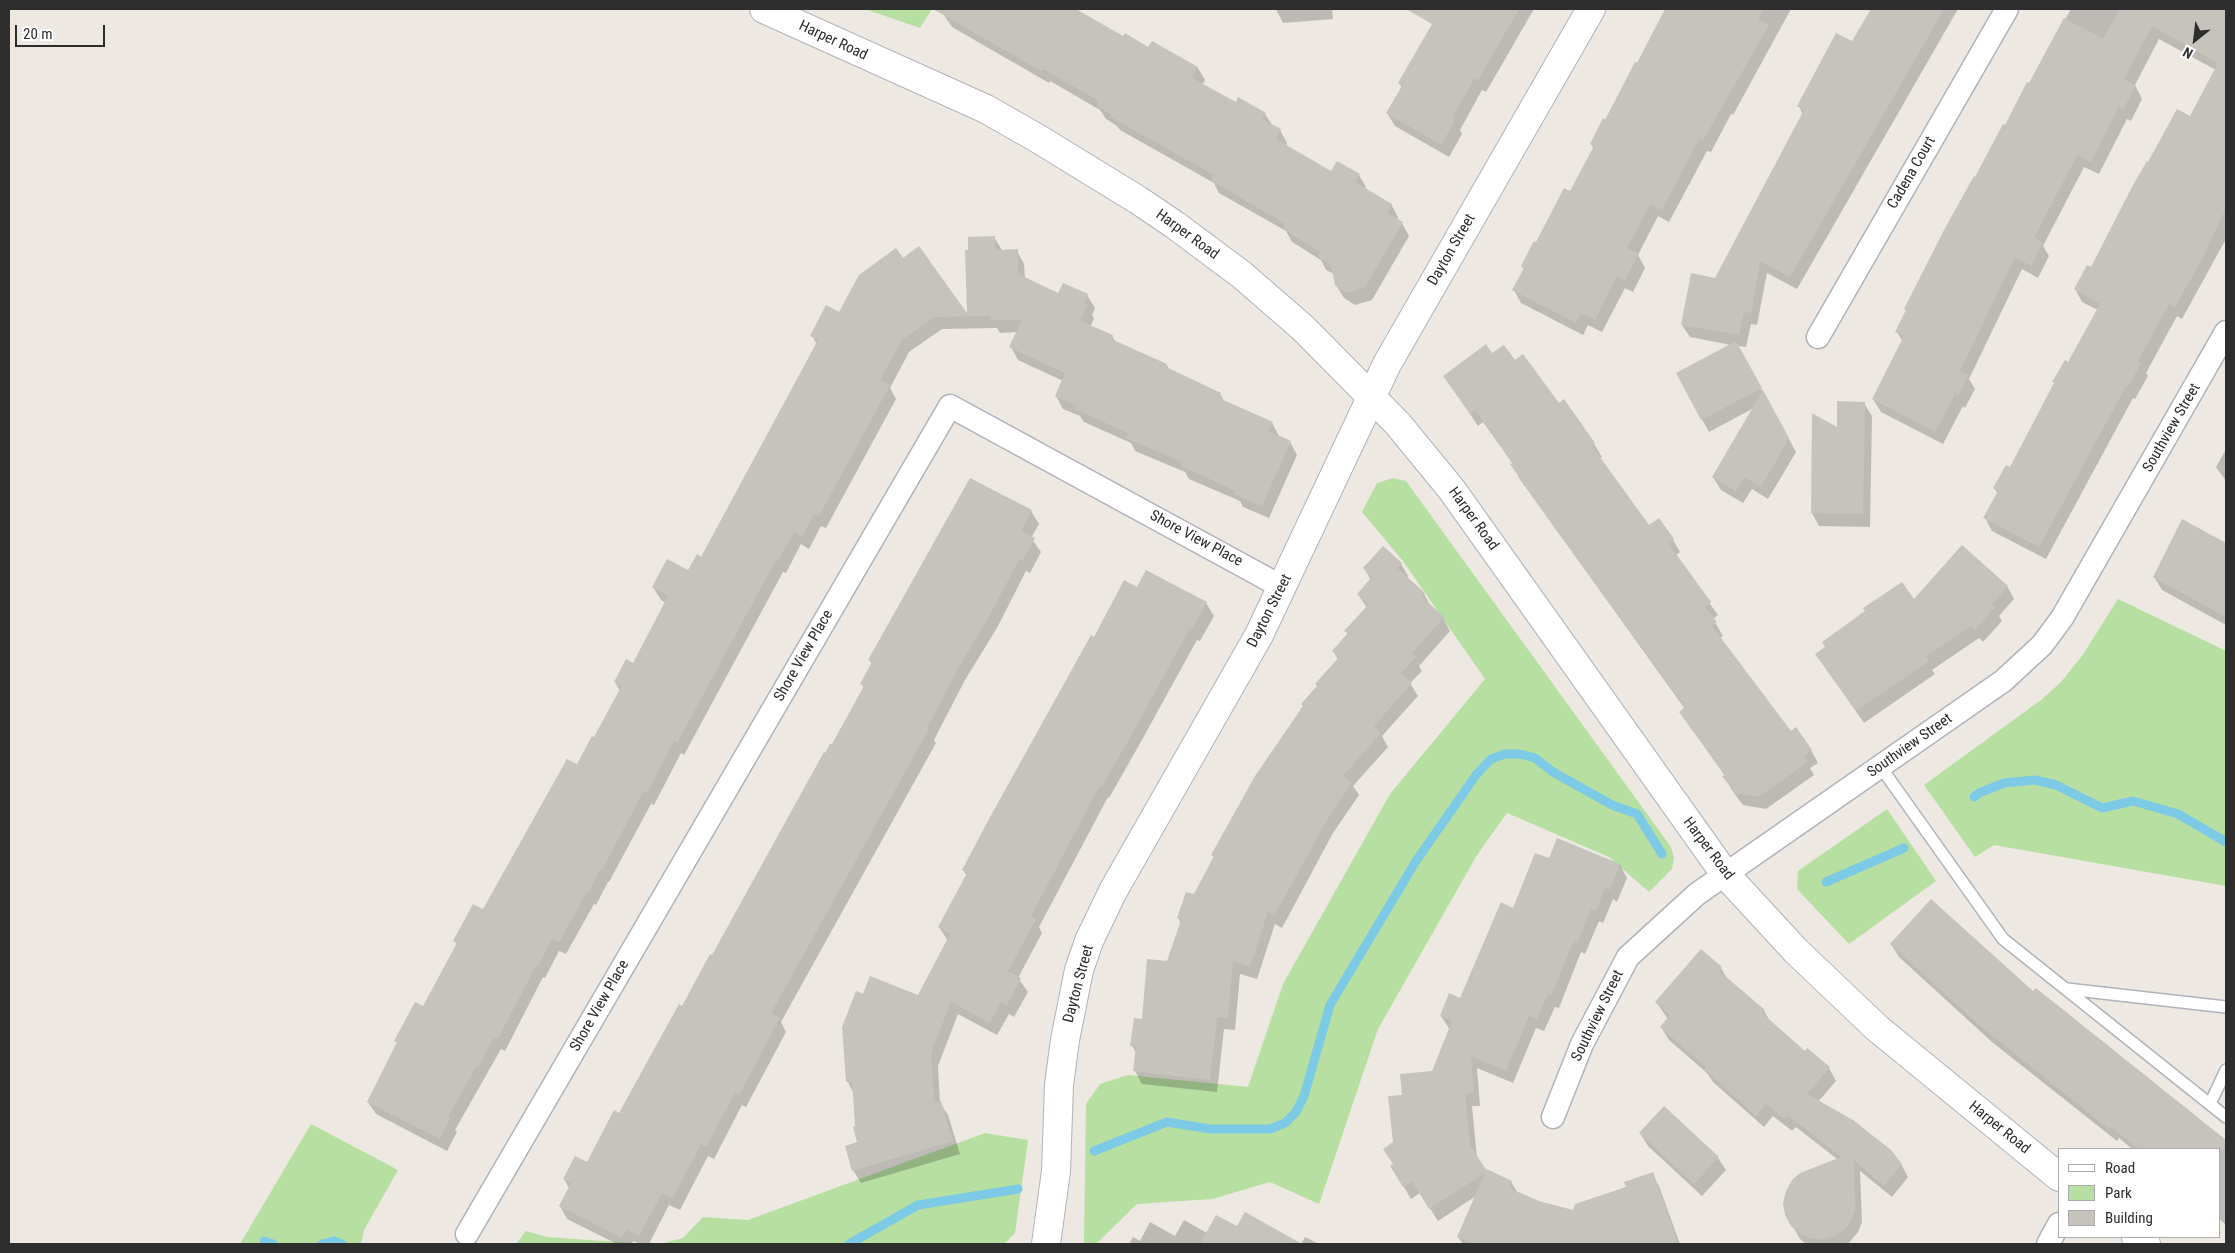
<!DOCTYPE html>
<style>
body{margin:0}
#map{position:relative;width:2235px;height:1253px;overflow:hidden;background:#ede8e1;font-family:"Roboto Condensed",sans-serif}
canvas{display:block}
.frame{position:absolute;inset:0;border:10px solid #2d2d2d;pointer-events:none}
.legend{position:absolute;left:2058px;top:1148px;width:162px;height:90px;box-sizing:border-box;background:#fff;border:1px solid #ababab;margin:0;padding:6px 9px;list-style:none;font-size:15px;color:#2d2d2d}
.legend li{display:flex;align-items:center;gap:10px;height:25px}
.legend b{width:25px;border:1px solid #ababab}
.north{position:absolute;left:2170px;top:15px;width:50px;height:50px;-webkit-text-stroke:4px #fff;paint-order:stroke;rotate:209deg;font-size:14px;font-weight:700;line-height:20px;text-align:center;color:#2d2d2d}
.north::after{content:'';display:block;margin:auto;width:18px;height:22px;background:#2d2d2d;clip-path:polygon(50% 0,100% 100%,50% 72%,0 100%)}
.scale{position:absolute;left:15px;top:25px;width:90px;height:22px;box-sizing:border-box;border:2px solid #2d2d2d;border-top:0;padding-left:6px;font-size:15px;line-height:18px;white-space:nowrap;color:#2d2d2d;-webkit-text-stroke:4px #fff;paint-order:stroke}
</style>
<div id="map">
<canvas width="2235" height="1253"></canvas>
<div class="frame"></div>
<ul class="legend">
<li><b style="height:6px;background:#fff"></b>Road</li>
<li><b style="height:14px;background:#b7dfa2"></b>Park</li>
<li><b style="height:14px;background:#c6c2bc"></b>Building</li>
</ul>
<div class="north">N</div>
<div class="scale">20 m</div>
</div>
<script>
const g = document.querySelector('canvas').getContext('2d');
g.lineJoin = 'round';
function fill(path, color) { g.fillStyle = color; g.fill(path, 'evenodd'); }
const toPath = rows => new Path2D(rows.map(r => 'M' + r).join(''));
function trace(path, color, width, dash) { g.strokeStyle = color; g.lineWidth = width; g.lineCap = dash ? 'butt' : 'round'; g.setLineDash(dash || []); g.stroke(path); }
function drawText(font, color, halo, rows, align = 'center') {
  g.font = font + ' "Roboto Condensed",sans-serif'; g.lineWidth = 4; g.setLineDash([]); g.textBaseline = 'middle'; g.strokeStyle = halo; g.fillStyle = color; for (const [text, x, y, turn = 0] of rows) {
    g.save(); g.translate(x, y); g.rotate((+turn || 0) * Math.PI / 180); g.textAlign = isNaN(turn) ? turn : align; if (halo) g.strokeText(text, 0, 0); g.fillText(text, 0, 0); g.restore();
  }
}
const green = toPath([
 [865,9,932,9,920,28],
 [1393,478,1406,481,1671,847,1674,857,1672,869,1649,892,1609,857,1507,813,1477,855,1378,1029,1319,1204,1270,1182,1212,1199,1137,1204,1096,1244,1084,1244,1086,1104,1100,1084,1128,1075,1248,1087,1283,984,1390,794,1485,679,1403,561,1362,512,1377,483],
 [2118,599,2226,651,2226,886,1994,845,1975,857,1924,785,2041,700,2061,682,2082,656],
 [1887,809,1936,881,1849,944,1797,889,1798,871],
 [311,1124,398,1170,364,1230,361,1244,240,1244],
 [985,1133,1028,1140,1015,1233,1004,1244,659,1244,683,1238,703,1217,748,1220],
 [526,1231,547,1237,646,1244,516,1244]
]);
const shadow = toPath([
 [948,9,1077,9,1076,10,1124,37,1198,68,1205,80,1202,85,1236,103,1265,114,1272,125,1280,130,1287,143,1286,146,1331,173,1359,175,1366,187,1365,190,1391,204,1398,217,1397,220,1402,223,1409,236,1372,300,1355,305,1344,298,1336,285,1334,274,1326,270,1321,260,1292,242,1286,231,1219,193,1214,183,1120,130,1117,126,1106,119,1100,110,1050,81,1049,83,952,27,944,15],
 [1276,9,1332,9,1333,19,1283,23],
 [1443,9,1534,9,1486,92,1482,90,1460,130,1462,134,1449,157,1395,126,1387,113,1402,88,1399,83],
 [1669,9,1791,9,1733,115,1731,114,1711,152,1707,151,1669,222,1658,216,1638,255,1645,268,1633,292,1625,288,1602,332,1588,325,1583,335,1521,303,1514,290,1524,270,1522,266,1571,192,1594,149,1591,144],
 [1872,9,1958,9,1797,289,1767,273,1757,325,1751,324,1746,347,1738,346,1796,452,1768,499,1752,489,1743,503,1721,490,1713,477,1754,408,1709,432,1678,376,1731,345,1690,337,1682,325,1716,279,1803,115,1799,106,1855,40],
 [2071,9,2226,9,2226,239,2182,319,2177,316,2146,373,2148,376,2135,399,2133,398,2046,559,1992,531,1985,518,1998,494,1994,488,2010,469,2098,310,2082,302,2075,289,2091,269,2149,163,2190,118,2216,70,2159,39,2135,85,2142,99,2131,121,2127,119,2099,174,2084,167,2043,246,2049,256,2038,278,2022,269,1969,379,1975,389,1965,408,1963,406,1943,444,1881,412,1873,399,1903,342,1897,332,1907,312,1905,309],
 [994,237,1002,250,1017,251,1024,264,1025,279,1059,295,1087,295,1095,308,1092,315,1094,319,1090,327,1112,336,1116,342,1167,365,1170,371,1220,394,1225,402,1272,423,1279,436,1290,442,1297,455,1269,518,1243,507,1240,501,1189,479,1185,472,1135,451,1131,443,1084,422,1080,416,1063,409,1056,396,1063,381,1018,360,1011,347,1018,332,1000,333,997,328,942,329,909,352,890,388,896,399,826,528,821,526,809,549,801,544,786,573,783,572,684,755,681,753,654,805,651,804,609,882,608,882,596,905,594,904,566,954,559,951,545,978,543,977,505,1051,501,1049,455,1130,457,1132,447,1151,376,1114,368,1102,398,1044,396,1041,423,1008,457,946,455,941,484,911,595,738,620,691,615,682,634,665,666,603,661,600,653,587,689,572,702,558,817,345,812,335,919,248,968,317,966,251],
 [1492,354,1514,362,1558,405,1564,401,1594,444,1602,457,1599,458,1648,527,1673,540,1680,552,1675,556,1718,615,1713,619,1723,636,1720,638,1790,733,1811,750,1818,763,1810,768,1814,775,1766,809,1743,805,1731,789,1725,776,1680,712,1685,709,1519,478,1513,464,1483,422,1478,426,1445,376],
 [1864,403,1872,416,1870,527,1819,526,1812,513,1838,429],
 [2226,449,2226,481,2216,467],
 [970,479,1031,511,1039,524,1031,538,1041,552,1030,573,1026,571,997,628,965,680,934,740,936,743,781,1022,786,1032,746,1107,742,1105,714,1159,708,1156,680,1210,669,1205,649,1244,640,1244,633,1241,632,1244,617,1244,567,1219,560,1206,569,1188,564,1179,588,1164,620,1115,713,957,864,688,862,684,872,664,869,660],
 [2183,521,2226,545,2226,625,2162,590,2154,577],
 [1401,564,1408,576,1407,578,1424,594,1431,607,1443,618,1450,631,1419,666,1422,671,1410,683,1418,696,1382,736,1388,747,1353,786,1359,795,1333,833,1282,928,1275,924,1257,979,1240,974,1235,1030,1224,1029,1217,1092,1142,1084,1135,1071,1137,1054,1132,1046,1168,962,1181,923,1178,918,1195,896,1214,858,1212,855,1338,659,1333,651,1348,635,1346,631,1367,608,1358,594,1371,580,1364,568],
 [2007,586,2014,599,1999,616,2002,621,1983,642,1979,638,1932,670,1935,674,1864,723,1817,655,1914,601],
 [1138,589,1206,603,1214,616,1200,641,1197,640,1138,747,1109,798,1108,797,1039,927,1042,933,1018,978,1028,992,1014,1017,1009,1014,997,1035,958,1014,938,1066,940,1103,948,1115,960,1154,861,1183,853,1170,859,1143,854,1094,848,1082,863,996,918,997,948,941,939,927,967,876,963,870,1095,639],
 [1550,860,1620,865,1627,878,1617,902,1613,899,1603,923,1599,921,1585,954,1581,952,1559,1008,1555,1007,1544,1031,1536,1028,1513,1083,1477,1068,1480,1106,1472,1106,1477,1158,1487,1174,1511,1182,1518,1193,1538,1203,1574,1212,1652,1174,1659,1186,1680,1244,1622,1244,1612,1216,1604,1244,1463,1244,1458,1237,1476,1196,1438,1221,1420,1193,1411,1199,1392,1166,1394,1165,1395,1143,1404,1096,1433,1072,1450,1030,1441,1016,1460,999,1514,909],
 [1891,944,2033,992,2036,989,2226,1142,2226,1225,2219,1219,2219,1149,2132,1149,2119,1138,2117,1141,1992,1042,1899,957],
 [1721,968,1728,980,1764,1011,1771,1023,1805,1052,1829,1068,1836,1081,1818,1102,1901,1164,1908,1177,1892,1197,1860,1171,1862,1222,1858,1232,1848,1244,1806,1244,1800,1239,1792,1225,1837,1159,1796,1127,1792,1131,1773,1116,1764,1127,1713,1082,1707,1073,1669,1040,1661,1027,1668,1019,1656,1002],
 [1640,1133,1718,1158,1726,1170,1702,1196,1648,1146],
 [1245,1214,1299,1244,1129,1244,1133,1237,1140,1241,1150,1222,1175,1236,1184,1220,1207,1233,1238,1228],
 [1305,1237,1319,1244,1301,1244]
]);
const stream = toPath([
 [1974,797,1979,793,2004,783,2035,780,2056,785,2102,808,2133,801,2178,814,2226,842],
 [1826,882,1904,848],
 [1094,1151,1167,1122,1210,1129,1270,1129,1285,1123,1296,1112,1304,1096,1330,1005,1416,861,1476,775,1491,759,1505,754,1520,754,1535,758,1553,772,1612,805,1637,814,1662,854],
 [264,1241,273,1244],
 [322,1244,334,1241,342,1244],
 [849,1244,918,1205,1018,1189]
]);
const building = toPath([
 [933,9,1076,9,1123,36,1125,33,1148,47,1152,41,1198,67,1192,78,1236,102,1238,97,1266,113,1262,119,1281,129,1276,139,1331,171,1337,161,1360,174,1355,182,1392,204,1387,213,1403,222,1365,287,1347,293,1335,285,1331,265,1318,257,1320,252,1283,229,1286,224,1211,180,1214,175,1111,117,1112,115,1097,106,1099,101,1043,69,1041,71,1020,59],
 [1406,9,1519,9,1478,80,1475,78,1452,118,1455,120,1441,145,1386,113,1402,86,1398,83,1432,24],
 [1665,9,1764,9,1758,19,1769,25,1703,140,1699,139,1662,210,1650,204,1627,248,1639,254,1625,280,1617,276,1595,320,1581,313,1576,323,1512,290,1524,268,1521,266,1534,241,1536,242,1564,188,1570,191,1594,146,1590,144,1603,118,1605,120,1635,62,1637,63],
 [1871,9,1944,9,1790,277,1760,261,1751,313,1744,312,1739,335,1681,325,1691,273,1715,278,1804,110,1797,106,1836,33,1852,41],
 [2120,9,2226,9,2226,208,2201,261,2175,307,2169,304,2138,361,2141,363,2128,387,2126,386,2039,547,1983,518,1998,491,1993,488,2006,465,2010,467,2054,383,2052,382,2065,360,2068,362,2100,304,2074,289,2087,265,2091,267,2133,185,2147,161,2148,162,2177,109,2190,116,2218,63,2152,26,2124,79,2136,86,2123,109,2119,107,2091,162,2077,155,2034,238,2043,243,2031,266,2015,257,1960,371,1969,375,1958,396,1955,394,1935,432,1872,399,1904,336,1895,332,1906,310,1904,309,1944,230,1974,176,1975,177,2003,124,2005,125,2027,82,2029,83,2064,18,2103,39],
 [995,236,995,250,1018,249,1018,274,1058,293,1063,283,1088,294,1084,303,1087,305,1080,321,1113,335,1111,339,1167,364,1166,367,1221,393,1219,398,1273,422,1269,431,1291,441,1262,506,1234,494,1236,491,1181,466,1182,462,1126,438,1128,433,1075,409,1077,406,1055,396,1065,373,1009,347,1022,320,991,320,991,316,934,317,902,340,880,380,890,385,819,516,814,514,802,537,794,532,778,561,776,560,677,743,674,741,647,793,643,792,602,870,600,870,588,893,587,892,559,942,552,939,538,966,536,965,498,1039,494,1037,479,1066,477,1065,448,1117,450,1118,440,1139,367,1102,397,1042,394,1041,415,1002,423,1006,457,943,453,941,473,904,483,909,567,759,577,764,592,736,594,737,621,687,614,682,626,659,633,663,668,596,652,587,667,559,688,570,697,554,701,557,818,340,810,336,826,305,839,312,859,275,896,248,903,258,919,246,967,313,965,250,968,250,968,237],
 [1736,341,1762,388,1701,420,1676,373],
 [1486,344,1492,353,1504,345,1515,360,1523,354,1559,403,1564,399,1595,443,1592,446,1649,525,1659,518,1674,539,1668,543,1711,602,1705,607,1717,622,1712,626,1791,731,1796,727,1812,750,1803,756,1808,762,1758,797,1735,793,1722,776,1725,775,1679,712,1685,707,1552,524,1510,464,1513,463,1475,410,1470,414,1443,376],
 [1763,390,1789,438,1761,487,1745,477,1736,491,1712,477],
 [1837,401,1865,402,1863,514,1811,513,1812,413,1837,427],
 [970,478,1032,510,1021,531,1035,538,1022,561,1019,559,990,615,959,667,927,728,929,729,771,1013,780,1018,739,1095,735,1093,706,1147,701,1144,673,1198,662,1193,639,1236,626,1229,622,1238,559,1206,571,1183,563,1179,575,1156,587,1162,614,1110,619,1113,679,1004,682,1006,710,954,712,955,824,752,825,753,830,744,832,744,864,686,860,684,872,662,868,660],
 [2182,519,2226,543,2226,617,2153,577],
 [1962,545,2008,586,1992,604,1995,607,1975,630,1971,626,1925,657,1929,661,1856,711,1815,654,1825,647,1822,642,1865,611,1863,608,1902,582,1914,599],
 [1383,546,1402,563,1397,568,1425,593,1422,597,1444,617,1412,653,1416,657,1401,673,1412,683,1374,726,1381,733,1343,776,1352,782,1327,820,1274,916,1268,912,1250,967,1233,961,1228,1018,1217,1017,1210,1080,1133,1071,1136,1046,1130,1046,1134,1018,1142,1019,1147,959,1167,961,1181,920,1177,918,1186,892,1194,894,1214,856,1211,855,1255,776,1303,706,1301,704,1317,686,1315,684,1339,657,1332,651,1348,633,1344,631,1368,605,1357,594,1372,577,1363,568],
 [1146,570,1207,602,1192,629,1190,628,1132,734,1102,786,1100,785,1031,916,1036,919,1008,971,1021,978,1007,1005,1001,1002,990,1023,951,1002,931,1053,934,1103,941,1101,953,1141,852,1171,845,1146,857,1142,853,1127,855,1126,852,1082,846,1082,842,1027,856,991,863,994,870,976,918,995,950,934,938,927,967,873,962,870,989,819,1091,635,1094,637,1124,580,1137,587],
 [1557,838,1620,864,1610,890,1605,887,1596,911,1591,909,1578,942,1574,940,1551,996,1548,994,1537,1019,1529,1016,1506,1071,1471,1056,1474,1093,1465,1094,1470,1145,1487,1171,1487,1169,1512,1181,1509,1188,1539,1201,1573,1210,1575,1204,1626,1187,1624,1182,1653,1172,1678,1244,1474,1244,1457,1237,1485,1173,1429,1209,1412,1181,1403,1187,1390,1166,1393,1164,1383,1149,1393,1142,1388,1096,1402,1095,1400,1074,1432,1071,1452,1021,1440,1016,1449,993,1460,998,1501,902,1513,908,1535,853,1549,858],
 [1931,899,2033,991,2036,988,2226,1140,2226,1149,2139,1149,2111,1127,2109,1129,1984,1029,1890,944],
 [1701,949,1722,967,1718,970,1765,1010,1762,1013,1805,1051,1807,1048,1830,1067,1807,1094,1853,1120,1891,1150,1902,1164,1884,1186,1854,1160,1855,1208,1852,1219,1845,1229,1835,1236,1823,1239,1811,1238,1800,1234,1791,1226,1785,1215,1783,1203,1786,1191,1792,1180,1800,1173,1841,1157,1788,1115,1785,1119,1766,1104,1756,1116,1704,1069,1706,1067,1660,1027,1670,1015,1655,1002],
 [1664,1106,1719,1157,1694,1184,1639,1133],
 [1245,1212,1302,1244,1200,1244,1216,1215,1237,1226]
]);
const lane = toPath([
 [1880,766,2003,939,2226,1117],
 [2067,989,2226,1007],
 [2210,1104,2226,1070]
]);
const street = toPath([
 [1818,337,2007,9],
 [1553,1117,1582,1044,1628,957,1697,894,2003,681,2042,645,2062,618,2226,332],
 [467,1234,950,406,1282,587],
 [2048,1244,2059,1224]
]);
const secondary = toPath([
 [764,9,986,109,1037,138,1138,200,1175,225,1242,275,1303,328,1398,424,1452,490,1725,874,1796,951,1877,1028,2059,1177],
 [2136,1237,2146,1244],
 [1046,1244,1056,1171,1059,1085,1065,1040,1079,970,1089,941,1113,891,1259,635,1387,364,1591,9]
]);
const streetNames = [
 ["Harper Road",833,41,25],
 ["Cadena Court",1912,173,-60],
 ["Harper Road",1187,235,36],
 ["Dayton Street",1452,250,-60],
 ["Southview Street",2172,428,-60],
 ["Harper Road",1473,519,54],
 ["Shore View Place",1196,539,28],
 ["Dayton Street",1270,611,-63],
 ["Shore View Place",804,656,-60],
 ["Southview Street",1910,746,-35],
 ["Harper Road",1708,849,53],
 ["Dayton Street",1079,984,-75],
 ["Shore View Place",600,1006,-60],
 ["Southview Street",1598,1016,-64],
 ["Harper Road",1999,1128,39]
];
fill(green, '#b7dfa2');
fill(shadow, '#0003');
trace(stream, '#7dcae6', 9);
fill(building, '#c6c2bc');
trace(lane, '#b1b3bc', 14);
trace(street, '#b1b3bc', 25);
trace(secondary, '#b1b3bc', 30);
trace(lane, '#fff', 11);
trace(street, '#fff', 22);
trace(secondary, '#fff', 28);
drawText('15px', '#2d2d2d', '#fff', streetNames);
</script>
